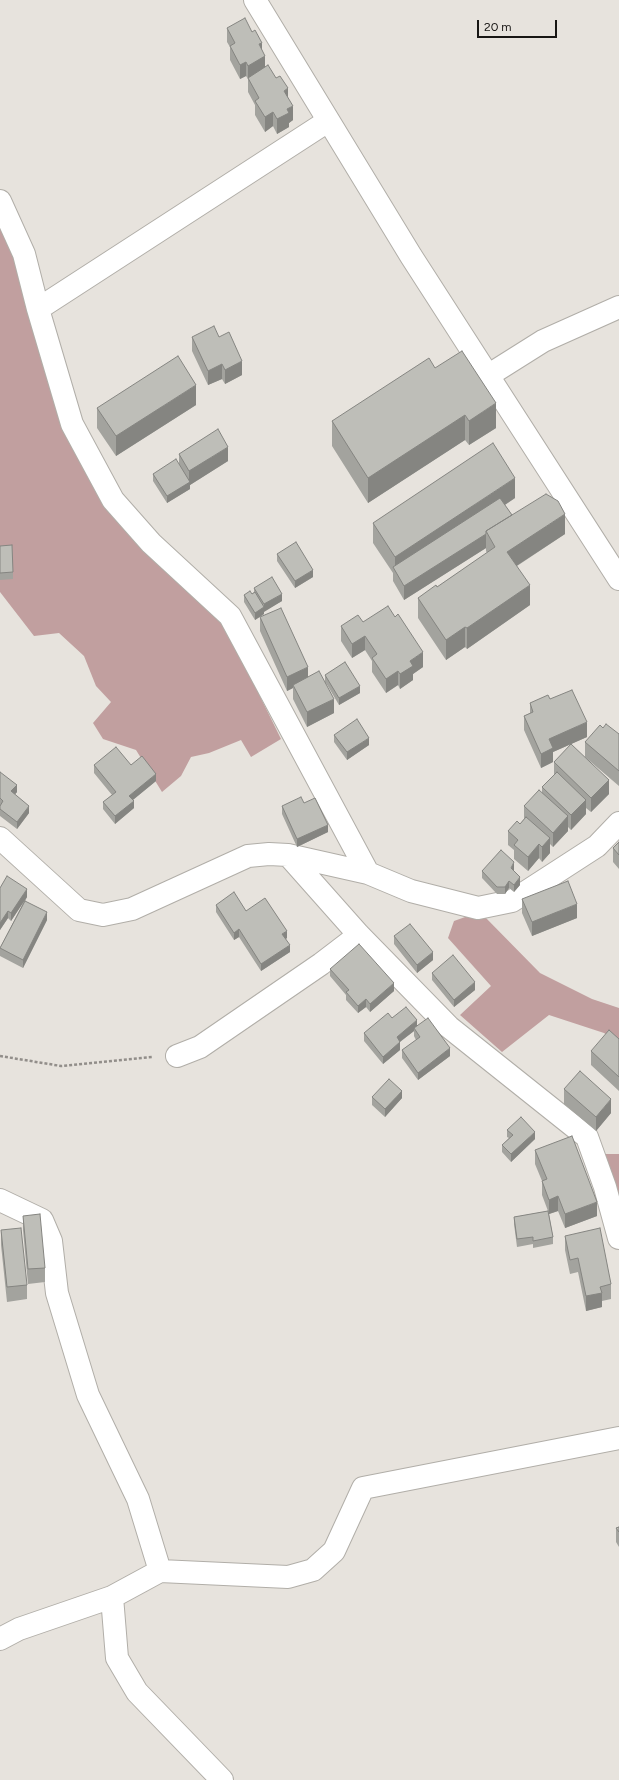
<!DOCTYPE html>
<style>
body{margin:0}
#map{position:relative;width:619px;height:1780px;overflow:hidden;background:#e7e3dd;font-family:Figtree,sans-serif}
canvas{display:block}
.scale{position:absolute;left:477px;top:20px;width:80px;height:18px;box-sizing:border-box;border:2px solid #181614;border-top:0;padding-left:5px;font-size:12px;line-height:14px;white-space:nowrap;color:#181614;-webkit-text-stroke:3px #e7e3dd;paint-order:stroke}
</style>
<div id="map">
<canvas width="619" height="1780"></canvas>
<div class="scale">20 m</div>
</div>
<script>
const g = document.querySelector('canvas').getContext('2d');
g.lineJoin = 'round';
function fill(path, color) { g.fillStyle = color; g.fill(path, 'evenodd'); }
const toPath = rows => new Path2D(rows.map(r => 'M' + r).join(''));
function trace(path, color, width, dash) { g.strokeStyle = color; g.lineWidth = width; g.lineCap = dash ? 'butt' : 'round'; g.setLineDash(dash || []); g.stroke(path); }
const forest = toPath([
 [0,217,18,257,65,427,223,621,281,739,251,757,241,740,209,753,191,757,181,776,162,792,136,750,103,739,93,723,111,702,96,686,84,656,59,633,34,636,0,592],
 [468,916,485,917,540,973,592,999,619,1008,619,1043,604,1033,549,1015,502,1052,460,1015,491,986,448,938,454,921],
 [600,1154,619,1154,619,1222]
]);
const path = toPath([
 [0,1056,61,1066,152,1057]
]);
const minor = toPath([
 [0,201,24,254,38,309,72,424,113,500,151,543,230,616,368,873],
 [38,309,328,121],
 [489,375,543,341,619,307],
 [0,838,79,910,103,915,132,909,248,856,269,854,288,855,368,873,411,891,478,908,512,901,597,846,619,823],
 [288,855,359,935,449,1027,587,1137,605,1187,619,1238],
 [177,1056,200,1047,321,964,359,935],
 [0,1200,42,1220,51,1241,57,1293,88,1395,138,1499,160,1571],
 [112,1597,117,1658,137,1692,222,1780],
 [0,1639,19,1629,112,1597,160,1571,288,1577,313,1570,334,1551,363,1488,619,1438]
]);
const tertiary = toPath([
 [255,0,411,256,619,579]
]);
const wall = toPath([
 [227,28,262,50,265,67,288,98,293,120,289,123,289,127,277,134,273,126,265,132,255,115,255,105,248,92,248,79,246,76,240,79,230,60,230,47,227,42],
 [192,337,219,337,242,375,225,384,222,379,208,385,192,351],
 [435,368,496,428,469,445,465,440,368,503,332,446,332,421],
 [196,405,116,456,97,428,97,408],
 [179,454,228,461,190,485,190,489,167,503,153,481,153,474,179,464],
 [515,498,505,505,512,515,565,534,517,566,530,605,467,649,465,647,446,660,418,618,418,598,437,587,487,553,486,551,486,548,404,600,393,581,393,573,373,543,373,523],
 [0,546,13,572,13,579,0,580],
 [277,554,313,577,295,588,277,561],
 [254,588,282,601,264,611,264,614,255,620,244,602,244,595,252,594,254,592],
 [260,617,308,677,325,682,325,675,360,693,339,705,326,683,334,713,307,727,293,699,293,688,287,691,260,631],
 [363,622,423,667,413,674,413,680,400,689,398,685,386,693,372,672,372,661,365,650,352,658,341,641,341,626],
 [550,699,587,737,553,752,553,762,541,768,524,730,524,716,530,713,530,703],
 [603,728,619,734,619,786,585,757,585,742],
 [334,735,369,745,347,760,334,742],
 [554,762,609,794,591,812,586,808,586,814,571,830,568,827,568,831,553,847,550,844,550,853,542,862,539,858,528,871,514,859,514,850,508,845,508,831,520,824,524,819,524,806,542,793,542,787,554,776],
 [94,765,131,765,156,781,133,800,134,808,115,824,103,809,103,802,112,795,94,773],
 [0,772,17,792,15,794,29,813,17,829,0,816],
 [304,803,328,832,297,847,282,814,282,806],
 [619,833,619,869,613,862,613,848,619,842],
 [514,870,514,871,520,885,514,892,509,888,505,894,497,894,482,878,482,871],
 [0,888,27,897,25,901,47,920,23,968,0,956,0,948,24,901,11,921,8,918,0,930],
 [522,899,577,918,532,936,522,913],
 [216,905,246,911,287,938,286,939,290,952,261,971,239,937,234,940,216,912],
 [394,936,433,960,417,973,394,944],
 [330,969,394,991,370,1012,366,1007,358,1013,346,1000,346,995,330,976],
 [432,973,475,990,454,1007,432,980],
 [392,1018,417,1026,450,1056,418,1080,402,1058,402,1050,416,1040,414,1036,414,1031,400,1042,400,1050,383,1064,364,1041,364,1033],
 [619,1039,619,1091,591,1065,591,1051],
 [564,1089,611,1113,596,1131,564,1104],
 [372,1097,402,1098,385,1117,372,1105],
 [507,1130,535,1139,511,1162,502,1152,502,1145,509,1138,507,1137],
 [535,1150,597,1216,565,1228,558,1211,549,1214,553,1237,553,1244,533,1248,533,1244,517,1247,514,1224,514,1217,548,1211,542,1195,542,1181,535,1164],
 [23,1216,45,1268,45,1282,28,1284,23,1230],
 [1,1230,27,1285,27,1299,7,1302,1,1245],
 [565,1236,611,1284,611,1299,602,1301,602,1307,586,1311,578,1272,570,1274,565,1250],
 [619,1527,619,1547,616,1542,616,1528]
]);
const shadedWall = toPath([
 [262,43,262,57,259,44],
 [265,56,265,70,248,78,248,66],
 [246,62,246,76,240,79,240,65],
 [288,88,288,102,284,91],
 [293,106,293,120,289,123,289,127,277,134,277,119,287,109],
 [273,112,273,126,265,132,265,117],
 [242,361,242,375,225,384,225,370],
 [222,364,222,379,208,385,208,371],
 [196,385,196,405,116,456,116,436],
 [496,403,496,428,469,445,469,421],
 [465,415,465,440,368,503,368,478],
 [228,447,228,461,190,485,190,489,167,503,167,496,189,482,189,471],
 [515,478,515,498,398,575,395,570,395,557],
 [565,514,565,534,507,572,507,552],
 [486,534,486,548,404,600,404,586],
 [313,570,313,577,295,588,295,581],
 [530,585,530,605,467,649,467,628],
 [282,594,282,601,264,612,264,604],
 [264,607,264,614,255,620,255,613],
 [465,627,465,647,446,660,446,640],
 [365,636,365,650,352,658,352,644],
 [423,652,423,667,413,674,413,680,400,689,400,674,410,661],
 [308,667,308,682,293,685,293,688,287,691,287,677],
 [398,671,398,685,386,693,386,679],
 [360,686,360,693,339,705,339,698],
 [334,699,334,713,307,727,307,712],
 [587,722,587,737,553,752,553,762,541,768,541,754,549,739],
 [369,738,369,745,347,760,347,752],
 [156,774,156,781,129,803,129,796],
 [609,780,609,794,591,812,591,798],
 [17,785,17,792,11,799,11,791],
 [586,800,586,814,571,830,571,815],
 [134,801,134,808,115,824,115,816],
 [29,806,29,813,17,829,17,822],
 [568,816,568,831,553,847,553,833],
 [328,825,328,832,297,847,297,839],
 [550,838,550,853,542,862,542,847],
 [539,844,539,858,528,871,528,857],
 [514,862,514,870,511,875,511,868],
 [520,877,520,885,514,892,514,885],
 [509,881,509,888,505,894,505,887],
 [27,889,27,897,11,921,11,913],
 [577,904,577,918,532,936,532,922],
 [8,911,8,918,0,930,0,923],
 [47,912,47,920,23,968,23,960],
 [239,929,239,937,234,940,234,933],
 [287,931,287,938,282,941,282,934],
 [290,945,290,952,261,971,261,964],
 [433,952,433,960,417,973,417,965],
 [475,982,475,990,454,1007,454,1000],
 [394,983,394,991,370,1012,370,1004],
 [366,999,366,1007,358,1013,358,1006],
 [417,1020,417,1027,414,1028,414,1031,397,1044,397,1037],
 [400,1042,400,1050,383,1064,383,1057],
 [450,1048,450,1056,418,1080,418,1073],
 [402,1091,402,1098,385,1117,385,1109],
 [611,1099,611,1113,596,1131,596,1117],
 [535,1132,535,1139,511,1162,511,1154],
 [558,1196,558,1211,549,1214,549,1200],
 [597,1202,597,1216,565,1228,565,1214],
 [602,1293,602,1307,586,1311,586,1296]
]);
const building = toPath([
 [245,18,252,32,255,30,262,43,259,44,265,56,248,66,246,62,240,65,230,46,235,43,227,28,245,18],
 [268,65,276,78,280,76,288,88,284,91,293,106,287,109,289,113,277,119,273,112,265,117,255,101,259,98,248,78,268,65],
 [214,326,219,337,229,332,242,361,225,370,222,364,208,371,192,337,214,326],
 [462,351,496,403,469,421,465,415,368,478,332,421,429,358,435,368,462,351],
 [178,356,196,385,116,436,97,408,178,356],
 [218,429,228,447,189,471,179,454,218,429],
 [493,443,515,478,395,557,373,523,493,443],
 [176,459,190,482,167,496,153,474,176,459],
 [546,494,558,501,565,514,507,552,530,585,467,628,465,627,446,640,418,598,436,585,437,587,495,547,486,531,546,494],
 [500,498,512,515,486,531,486,534,404,586,393,567,500,498],
 [296,542,313,570,295,581,277,554,296,542],
 [12,545,13,572,0,573,0,546,12,545],
 [272,577,282,594,264,604,254,588,272,577],
 [250,591,252,594,255,592,264,607,255,613,244,595,250,591],
 [388,606,395,617,398,614,423,652,410,661,413,666,400,674,398,671,386,679,372,658,377,654,365,636,352,644,341,626,358,615,363,622,388,606],
 [281,608,308,667,287,677,260,617,281,608],
 [345,662,360,686,339,698,325,675,345,662],
 [319,671,334,699,307,712,293,685,319,671],
 [572,690,587,722,549,739,553,748,541,754,524,716,533,712,530,703,548,695,550,699,572,690],
 [357,719,369,738,347,752,334,735,357,719],
 [606,724,619,734,619,771,585,742,600,725,603,728,606,724],
 [571,744,609,780,591,798,554,762,571,744],
 [116,747,131,765,142,756,156,774,129,796,134,801,115,816,103,802,116,792,94,765,116,747],
 [0,772,17,785,11,791,29,806,17,822,0,809,0,806,3,801,0,798,0,772],
 [557,772,586,800,571,815,542,787,557,772],
 [539,790,568,816,553,833,524,806,539,790],
 [301,797,304,803,315,798,328,825,297,839,282,806,301,797],
 [526,817,550,838,542,847,539,844,528,857,514,845,518,840,508,831,517,821,520,824,526,817],
 [619,842,619,855,613,848,619,842],
 [501,850,514,862,511,868,520,877,514,885,509,881,505,887,497,887,482,871,501,850],
 [7,876,27,889,11,913,8,911,0,923,0,888,7,876],
 [568,881,577,904,532,922,522,899,568,881],
 [234,892,246,911,265,898,287,931,282,934,290,945,261,964,239,929,234,933,216,905,234,892],
 [25,901,47,912,23,960,0,948,25,901],
 [410,924,433,952,417,965,394,936,410,924],
 [359,944,394,983,370,1004,366,999,358,1006,346,992,349,990,330,969,359,944],
 [453,955,475,982,454,1000,432,973,453,955],
 [406,1007,417,1020,397,1037,400,1042,383,1057,364,1033,388,1013,392,1018,406,1007],
 [428,1018,450,1048,418,1073,402,1050,420,1037,414,1028,428,1018],
 [609,1030,619,1039,619,1077,591,1051,609,1030],
 [580,1071,611,1099,596,1117,564,1089,580,1071],
 [389,1079,402,1091,385,1109,372,1097,389,1079],
 [521,1117,535,1132,511,1154,502,1145,513,1135,507,1130,521,1117],
 [572,1136,597,1202,565,1214,558,1196,549,1200,542,1181,547,1179,535,1150,572,1136],
 [548,1211,553,1237,533,1241,533,1237,517,1239,514,1217,548,1211],
 [40,1214,45,1268,28,1269,23,1216,40,1214],
 [21,1228,27,1285,7,1287,1,1230,21,1228],
 [600,1228,611,1284,600,1287,602,1293,586,1296,578,1258,570,1260,565,1236,600,1228],
 [619,1527,619,1532,616,1528,619,1527]
]);
fill(forest, '#c19f9f');
trace(minor, '#b1aea8', 24);
trace(tertiary, '#b1aea8', 24);
trace(path, '#928e8a', 2.5, [3, 2]);
trace(minor, '#fff', 22);
trace(tertiary, '#fff', 22);
fill(wall, '#a3a39e');
fill(shadedWall, '#858581');
fill(building, '#bebeb8');
trace(building, '#858581', 1);
</script>
